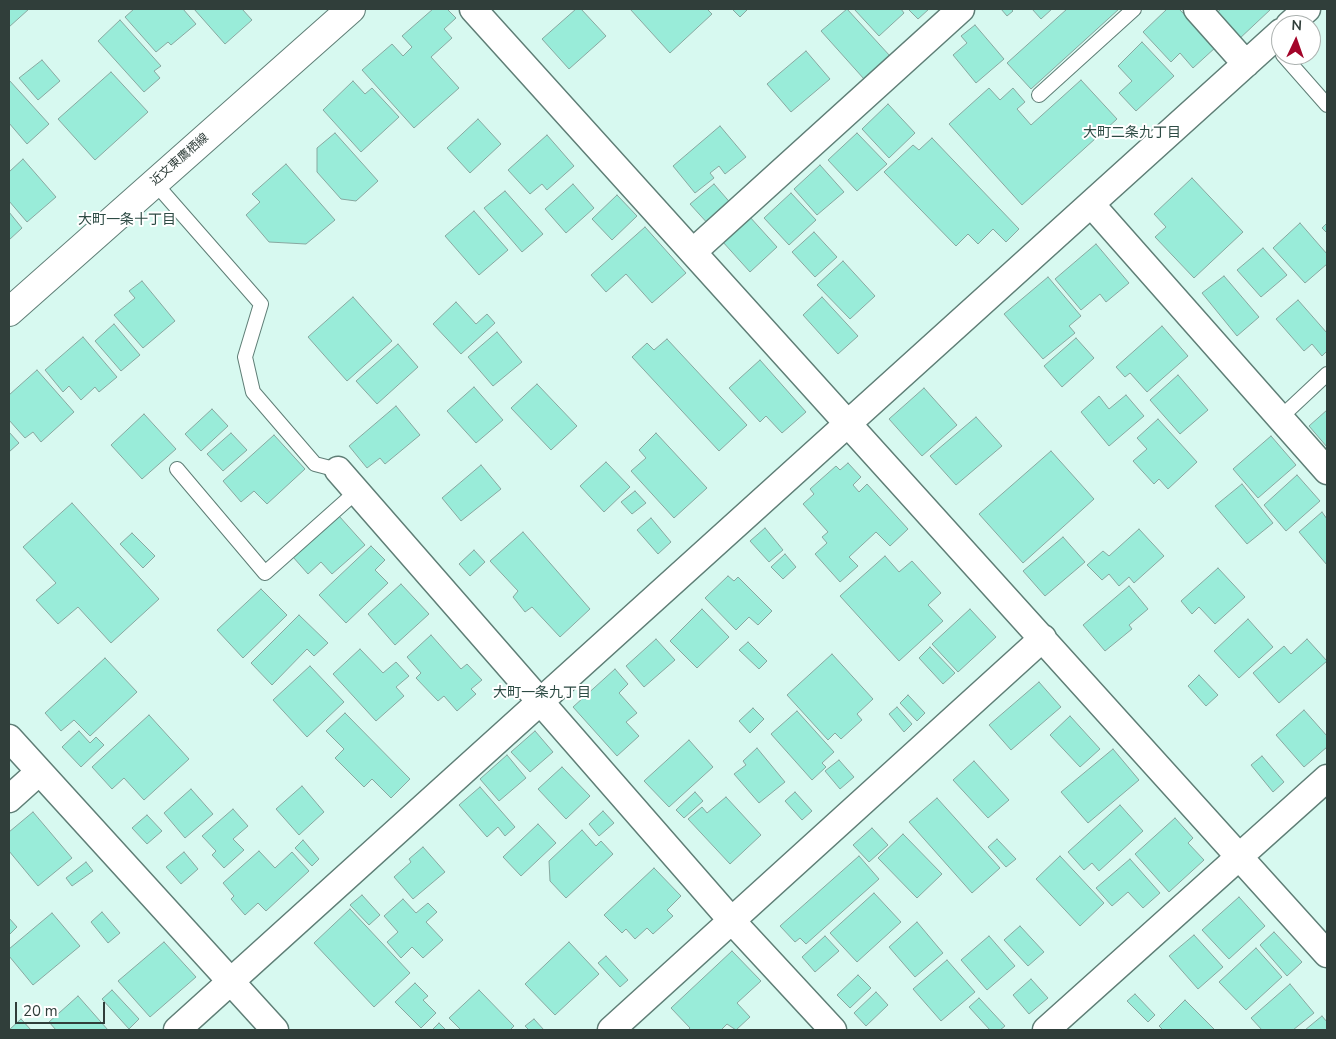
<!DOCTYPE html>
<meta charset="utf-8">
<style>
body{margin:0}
#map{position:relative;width:1336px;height:1039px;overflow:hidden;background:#d7f9f0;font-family:"Nunito Sans",sans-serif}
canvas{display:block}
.frame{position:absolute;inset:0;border:10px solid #303e3a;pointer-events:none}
.north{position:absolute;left:1271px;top:15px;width:50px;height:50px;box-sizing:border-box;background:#fff;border:1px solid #acb2b0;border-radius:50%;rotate:3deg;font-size:14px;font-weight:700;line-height:20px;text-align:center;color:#303e3a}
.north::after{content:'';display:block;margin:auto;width:18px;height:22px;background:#a30429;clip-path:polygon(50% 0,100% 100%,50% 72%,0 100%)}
.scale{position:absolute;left:15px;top:1002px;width:90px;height:22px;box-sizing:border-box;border:2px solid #303e3a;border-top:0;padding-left:6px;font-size:15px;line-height:18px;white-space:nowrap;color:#303e3a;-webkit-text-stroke:4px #fff;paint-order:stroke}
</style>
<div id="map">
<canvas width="1336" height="1039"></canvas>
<div class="frame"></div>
<div class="north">N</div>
<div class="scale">20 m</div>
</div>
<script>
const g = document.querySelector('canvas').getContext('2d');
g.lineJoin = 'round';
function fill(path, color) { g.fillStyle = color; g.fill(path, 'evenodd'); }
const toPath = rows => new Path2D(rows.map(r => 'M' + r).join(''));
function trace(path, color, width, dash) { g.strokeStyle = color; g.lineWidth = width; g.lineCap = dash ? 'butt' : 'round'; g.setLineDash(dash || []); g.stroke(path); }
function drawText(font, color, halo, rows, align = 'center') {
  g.font = font + ' "Nunito Sans","Noto Sans JP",sans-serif'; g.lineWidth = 4; g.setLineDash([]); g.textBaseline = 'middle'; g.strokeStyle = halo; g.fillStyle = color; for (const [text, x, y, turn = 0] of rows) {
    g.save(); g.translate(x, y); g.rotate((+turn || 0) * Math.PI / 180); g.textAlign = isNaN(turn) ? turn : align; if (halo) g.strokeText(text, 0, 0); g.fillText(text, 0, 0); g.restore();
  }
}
const building = toPath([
 [9,9,29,9,9,27,9,9],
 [134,9,183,9,196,24,171,45,168,42,156,52,125,17,134,9],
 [194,9,242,9,252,20,225,44,194,9],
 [433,9,447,9,456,18,444,29,452,38,431,57,459,88,414,128,362,70,392,44,403,56,412,47,402,36,433,9],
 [576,9,581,9,606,36,569,69,542,39,576,9],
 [630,9,707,9,712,14,670,53,630,9],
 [732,9,748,9,740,17,732,9],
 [847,9,890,56,864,79,821,31,847,9],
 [854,9,901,9,904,13,879,36,854,9],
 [908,9,929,9,918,19,908,9],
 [1001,9,1011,9,1013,11,1007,16,1001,9],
 [1032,9,1052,9,1041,19,1032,9],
 [1067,9,1119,9,1031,89,1007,63,1067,9],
 [1167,9,1179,9,1216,47,1193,68,1180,53,1171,62,1143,32,1167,9],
 [1221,9,1271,9,1238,40,1215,14,1221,9],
 [120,20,161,66,154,71,160,78,144,92,98,41,120,20],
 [975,25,1004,59,976,83,953,55,967,43,961,36,975,25],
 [1142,42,1174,76,1136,111,1119,93,1132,81,1118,66,1142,42],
 [806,51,830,79,791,112,767,84,806,51],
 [42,60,60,81,38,100,19,78,42,60],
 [111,72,148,112,95,160,58,119,111,72],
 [9,80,49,124,27,144,9,123,9,80],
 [1081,80,1117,119,1022,205,949,124,989,88,1000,100,1013,88,1025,102,1017,109,1031,125,1081,80],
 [353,81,365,94,372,88,399,117,361,152,323,110,353,81],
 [888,104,915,133,889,158,862,129,888,104],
 [478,119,501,144,470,173,447,148,478,119],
 [720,126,746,157,725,174,719,166,710,173,714,178,695,193,673,166,720,126],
 [335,133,378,181,356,201,341,199,317,172,317,148,335,133],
 [857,133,887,164,857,191,828,160,857,133],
 [547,135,574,166,547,190,542,184,530,194,508,170,547,135],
 [932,138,1019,229,1006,242,993,229,978,244,968,234,956,246,884,172,913,145,919,150,932,138],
 [23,159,56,197,27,222,9,201,9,172,23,159],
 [286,164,335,220,306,244,269,242,246,215,260,202,252,194,286,164],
 [820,165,844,192,817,215,794,189,820,165],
 [1192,178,1243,232,1194,278,1155,237,1166,227,1154,214,1192,178],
 [573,184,594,208,566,233,545,209,573,184],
 [714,184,733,206,710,226,690,204,714,184],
 [505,191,543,234,522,252,484,208,505,191],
 [791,193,816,220,789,245,764,218,791,193],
 [617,195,637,216,612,240,592,219,617,195],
 [474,211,508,250,479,275,445,236,474,211],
 [9,212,22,228,9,240,9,212],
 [749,216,777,247,750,272,722,241,749,216],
 [1300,223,1327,254,1327,264,1305,283,1273,248,1300,223],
 [1327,223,1327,233,1322,228,1327,223],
 [645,227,686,273,652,303,626,274,606,292,591,275,645,227],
 [814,232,837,257,815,277,792,252,814,232],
 [1096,244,1129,283,1106,302,1100,294,1081,310,1055,279,1096,244],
 [1263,248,1287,275,1261,297,1237,270,1263,248],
 [843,261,875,296,850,319,817,285,843,261],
 [1224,276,1259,317,1237,336,1202,293,1224,276],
 [1048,277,1081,316,1069,326,1075,333,1043,359,1004,314,1048,277],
 [142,281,175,321,143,348,114,315,135,298,129,291,142,281],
 [353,297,392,341,347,381,308,337,353,297],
 [822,297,858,336,838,354,803,315,822,297],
 [1298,300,1327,333,1327,351,1322,356,1312,344,1304,351,1276,319,1298,300],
 [456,302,476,324,487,314,495,323,461,354,433,324,456,302],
 [114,324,140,355,121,371,95,341,114,324],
 [1162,326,1188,356,1147,392,1130,373,1125,377,1116,367,1162,326],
 [497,332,522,362,493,386,468,357,497,332],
 [83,337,117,377,99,392,95,387,81,400,69,386,63,392,45,370,83,337],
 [1076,338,1094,358,1062,387,1044,366,1076,338],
 [667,339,747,425,719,451,632,357,647,343,654,350,667,339],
 [398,344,418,367,377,404,356,381,398,344],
 [760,360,806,412,782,433,766,416,760,422,729,388,760,360],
 [37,370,74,412,41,442,33,432,25,438,9,420,9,395,37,370],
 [1178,375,1208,410,1180,434,1150,400,1178,375],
 [537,384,577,426,551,450,511,408,537,384],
 [474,387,503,420,476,443,447,411,474,387],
 [924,388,957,425,922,456,889,419,924,388],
 [1126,395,1144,416,1109,446,1081,412,1099,396,1109,409,1126,395],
 [396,406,420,435,385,464,380,458,367,468,349,446,396,406],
 [212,409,228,426,201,451,185,434,212,409],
 [1327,410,1327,447,1309,426,1327,410],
 [144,414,176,449,142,479,111,445,144,414],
 [976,417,1002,446,956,485,930,456,976,417],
 [1158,419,1197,462,1168,489,1159,479,1154,484,1133,461,1147,449,1137,438,1158,419],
 [9,432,19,443,9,452,9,432],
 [231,433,247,450,223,471,207,454,231,433],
 [656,433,707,488,674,518,631,471,646,458,639,450,656,433],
 [274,435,305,469,267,504,254,491,241,502,223,481,274,435],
 [1271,436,1296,465,1258,498,1233,469,1271,436],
 [1051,451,1094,499,1023,563,979,514,1051,451],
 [606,462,630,487,604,512,580,486,606,462],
 [848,463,861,477,853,485,859,492,867,484,908,529,890,546,876,532,849,557,858,566,840,582,815,554,827,543,822,537,828,532,803,504,814,494,810,489,836,466,840,470,848,463],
 [481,465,501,489,461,521,442,498,481,465],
 [1297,475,1320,501,1286,531,1264,505,1297,475],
 [1242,484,1273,523,1247,544,1215,506,1242,484],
 [635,491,646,503,632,514,621,502,635,491],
 [72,503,159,599,111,643,78,607,58,624,36,600,56,583,23,547,72,503],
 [1322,512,1327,519,1327,565,1299,532,1322,512],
 [339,516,365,545,332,574,321,562,308,574,293,557,339,516],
 [651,518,671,542,658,554,637,530,651,518],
 [765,528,783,550,769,562,750,541,765,528],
 [1139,529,1164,556,1134,583,1129,577,1119,586,1109,574,1102,580,1087,565,1103,551,1109,556,1139,529],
 [523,532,590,609,560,637,532,607,525,612,513,597,518,591,490,561,523,532],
 [132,533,155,556,143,568,120,544,132,533],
 [1063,537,1085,562,1045,596,1023,571,1063,537],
 [371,546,385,560,375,570,388,583,346,623,319,595,371,546],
 [474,550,485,562,470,576,459,564,474,550],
 [785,554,796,567,783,579,771,567,785,554],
 [885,556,899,572,912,561,941,593,928,605,943,621,899,661,840,596,885,556],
 [1218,568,1245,597,1215,624,1199,607,1192,614,1181,601,1218,568],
 [728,576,734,581,738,577,772,611,758,625,749,617,736,630,705,598,728,576],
 [401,584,429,614,395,645,368,614,401,584],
 [1129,586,1148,609,1129,625,1132,629,1105,651,1083,625,1129,586],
 [261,589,287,615,243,658,217,630,261,589],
 [702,609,729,637,697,668,670,641,702,609],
 [970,609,996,637,958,672,932,644,970,609],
 [299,615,328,643,314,656,307,649,272,685,251,663,299,615],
 [1248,619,1273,647,1239,678,1214,651,1248,619],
 [431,635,461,669,467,664,482,680,471,689,476,694,457,711,444,696,438,701,416,678,421,673,407,657,431,635],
 [656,639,675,660,644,687,626,666,656,639],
 [1307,639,1327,661,1279,703,1253,673,1284,646,1291,654,1307,639],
 [748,642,767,661,759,669,739,650,748,642],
 [930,647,955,673,943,684,919,658,930,647],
 [360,649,383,673,396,662,409,676,396,687,404,696,376,721,333,674,360,649],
 [832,654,873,699,857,714,862,720,841,739,835,733,828,740,787,695,832,654],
 [105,658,137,692,90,736,74,720,61,731,45,713,105,658],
 [310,666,344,702,307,737,273,700,310,666],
 [615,669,628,684,619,693,637,713,626,722,639,736,617,756,573,707,615,669],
 [1199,675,1218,695,1206,706,1188,686,1199,675],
 [1039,682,1061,707,1011,750,989,725,1039,682],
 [908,695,925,713,917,721,900,703,908,695],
 [897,707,912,724,904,732,889,714,897,707],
 [753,708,764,719,750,733,739,721,753,708],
 [1304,710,1327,736,1327,747,1304,767,1276,735,1304,710],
 [797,711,834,752,822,763,826,767,812,780,771,734,797,711],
 [345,713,410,779,391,798,372,779,364,787,335,758,344,749,326,731,345,713],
 [149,715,189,759,144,800,124,778,112,789,92,767,149,715],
 [1070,716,1100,749,1080,767,1050,735,1070,716],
 [79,731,90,743,96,737,104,745,81,767,62,747,79,731],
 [535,731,553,752,530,772,511,752,535,731],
 [689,740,713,767,669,807,644,781,689,740],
 [757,748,785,782,759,803,734,774,746,765,743,761,757,748],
 [1113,749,1139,780,1088,823,1061,792,1113,749],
 [507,755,526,778,499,801,480,779,507,755],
 [1262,756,1284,782,1273,792,1251,765,1262,756],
 [839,760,854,777,840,789,825,771,839,760],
 [974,761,1009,800,988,818,953,780,974,761],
 [562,767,590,796,566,819,538,789,562,767],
 [302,786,324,812,299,835,276,809,302,786],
 [480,787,515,827,505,836,498,827,487,837,459,805,480,787],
 [191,789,213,814,185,838,164,813,191,789],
 [695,792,703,801,684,818,676,810,695,792],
 [795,792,812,811,802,820,785,801,795,792],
 [726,797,761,835,730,864,688,819,702,807,707,813,726,797],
 [937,798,1000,868,972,893,909,822,937,798],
 [1120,805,1143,831,1099,871,1092,863,1084,870,1068,852,1120,805],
 [233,809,248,826,233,839,244,850,224,868,212,855,216,851,202,836,233,809],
 [603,811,614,823,599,836,589,824,603,811],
 [33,812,72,858,38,886,9,851,9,832,33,812],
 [147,815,162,831,147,844,132,828,147,815],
 [1175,818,1193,838,1188,843,1204,860,1169,892,1135,854,1175,818],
 [538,824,556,843,521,876,503,857,538,824],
 [872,828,888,845,869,862,853,845,872,828],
 [582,830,596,846,601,841,613,854,566,898,550,881,549,861,582,830],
 [903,834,942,874,917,898,878,858,903,834],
 [997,839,1016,859,1006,867,988,847,997,839],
 [303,840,319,859,312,866,295,848,303,840],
 [423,847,445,872,413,899,394,877,411,862,409,859,423,847],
 [259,851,275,868,292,852,309,871,266,911,258,903,245,915,231,899,234,896,223,883,259,851],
 [184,852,198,869,181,884,166,867,184,852],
 [859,856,879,879,806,944,800,938,795,942,780,926,859,856],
 [1060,856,1104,903,1080,926,1036,879,1060,856],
 [1130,859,1160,893,1143,908,1128,892,1112,906,1096,888,1130,859],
 [86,862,93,871,72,886,66,878,86,862],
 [654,868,681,896,667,910,673,916,653,934,647,928,635,939,626,929,622,933,604,915,654,868],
 [874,893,901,922,857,962,830,933,874,893],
 [362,895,380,915,369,925,350,905,362,895],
 [1239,897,1265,926,1229,959,1202,930,1239,897],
 [403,899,416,913,428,903,437,912,426,922,443,940,423,958,412,947,401,958,387,942,398,932,384,916,403,899],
 [350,909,410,973,374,1007,314,943,350,909],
 [102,912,120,933,108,943,91,922,102,912],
 [52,913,80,946,33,985,9,956,9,949,52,913],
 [9,918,17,927,9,935,9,918],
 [917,922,943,953,915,977,889,947,917,922],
 [1020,926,1044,952,1028,966,1004,940,1020,926],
 [1274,932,1302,962,1287,976,1260,945,1274,932],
 [1194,935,1223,967,1198,989,1169,956,1194,935],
 [825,936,839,951,815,972,802,957,825,936],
 [989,936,1015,966,987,990,961,960,989,936],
 [164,942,196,977,150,1017,118,981,164,942],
 [569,942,599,974,555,1015,525,984,569,942],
 [1256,948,1282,977,1246,1010,1219,982,1256,948],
 [732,951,761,981,737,1003,750,1017,736,1030,727,1024,721,1030,688,1030,690,1028,671,1008,732,951],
 [606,956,628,980,620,987,598,963,606,956],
 [947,960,975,992,941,1021,913,989,947,960],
 [858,975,871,988,850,1008,837,995,858,975],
 [1031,979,1048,998,1029,1014,1013,995,1031,979],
 [415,983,428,996,423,1000,436,1013,421,1028,395,1002,415,983],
 [1290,984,1314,1013,1293,1030,1262,1030,1251,1018,1290,984],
 [112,990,139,1019,129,1029,102,999,112,990],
 [479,990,514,1026,510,1030,461,1030,449,1018,479,990],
 [876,992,888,1005,866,1026,854,1013,876,992],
 [1135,994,1155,1015,1148,1022,1127,1001,1135,994],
 [78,996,108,1030,56,1030,49,1022,78,996],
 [979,998,1005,1026,1000,1030,990,1030,969,1007,979,998],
 [1185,1000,1215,1030,1163,1030,1159,1026,1185,1000],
 [1322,1016,1327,1022,1327,1030,1305,1030,1322,1016],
 [21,1019,31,1030,9,1030,21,1019],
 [534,1019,544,1030,529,1030,525,1026,534,1019],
 [439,1023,446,1030,432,1030,439,1023]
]);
const lane = toPath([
 [1283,55,1327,105],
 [1039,95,1134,9],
 [154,182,261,304,245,357,253,392,315,464,338,470],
 [1280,418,1327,374],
 [177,469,265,573,356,492]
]);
const street = toPath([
 [473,9,1327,954],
 [1197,9,1246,64],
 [1289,25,1307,9],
 [1091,204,1327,471],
 [694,251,961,9],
 [338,470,732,921,833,1030],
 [9,738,275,1030],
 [9,799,39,772],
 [177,1030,1281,32],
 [611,1030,1043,638],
 [1046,1030,1327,778]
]);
const secondary = toPath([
 [9,312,351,9]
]);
const streetNames = [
 ["近文東鷹栖線",180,160,-41]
];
const neighbourhoodNames = [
 ["大町二条九丁目",1132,134],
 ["大町一条十丁目",127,221],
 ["大町一条九丁目",542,694]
];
fill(building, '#99ecd9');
trace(building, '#88a8a0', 1);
trace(lane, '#5f7e76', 16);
trace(street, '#5f7e76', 29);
trace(secondary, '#5f7e76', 30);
trace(lane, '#fff', 14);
trace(street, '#fff', 26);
trace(secondary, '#fff', 28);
drawText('12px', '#303e3a', '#fff', streetNames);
drawText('14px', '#2d4b44', '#fff', neighbourhoodNames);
</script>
